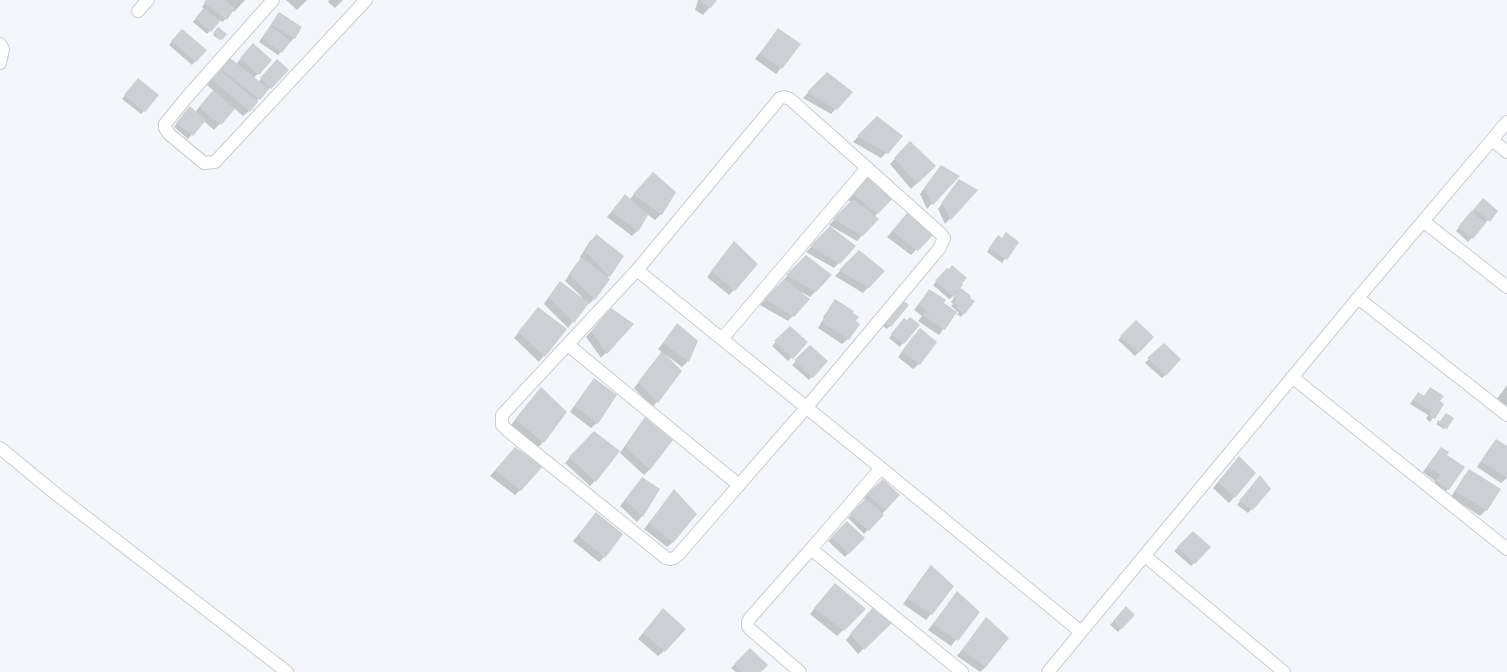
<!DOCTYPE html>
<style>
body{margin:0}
canvas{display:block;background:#f4f6fb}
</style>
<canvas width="1507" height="672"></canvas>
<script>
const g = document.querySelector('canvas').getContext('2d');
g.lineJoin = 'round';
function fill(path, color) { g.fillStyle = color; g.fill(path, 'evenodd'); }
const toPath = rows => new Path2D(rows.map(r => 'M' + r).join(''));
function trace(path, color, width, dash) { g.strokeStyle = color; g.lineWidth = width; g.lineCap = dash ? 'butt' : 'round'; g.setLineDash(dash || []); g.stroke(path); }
const shadow = toPath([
 [207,0,245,0,234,12,232,10,223,22,219,20,207,34,193,22,204,9,202,7],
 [286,0,307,0,297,10],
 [329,0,343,0,335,8,328,2],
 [698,0,716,0,703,15,695,10],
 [279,13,294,38,278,55,259,42],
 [218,28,225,34,220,40,213,35],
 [778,30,781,68,776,74,755,59],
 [178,34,205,50,192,65,169,45],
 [253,45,270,60,254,78,258,82,278,61,287,70,267,91,266,90,249,111,243,116,234,108,214,130,204,121,188,139,174,127,186,111,195,112,214,91,206,84,225,65,236,64],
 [827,73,851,92,831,114,803,98],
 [135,83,144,111,141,114,122,99],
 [877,118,902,137,881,158,853,142],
 [910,143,934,166,911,189,890,164],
 [941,166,958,176,927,209,920,194],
 [647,179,674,192,661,214,655,220,647,214,637,231,632,236,607,217,620,201,630,199],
 [863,183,893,197,874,217,877,219,857,241,829,225,851,202,848,200],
 [954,186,976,191,945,224,938,209],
 [1479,203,1496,211,1468,242,1456,231],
 [902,220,932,234,911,255,887,237],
 [830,228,854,247,834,268,806,252],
 [1006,234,1018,242,1002,263,987,252,995,240,1001,239],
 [596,236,609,276,594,299,589,304,587,303,568,328,544,304,555,288,560,282,581,299,582,297,565,281,576,264,581,259,580,257,590,241],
 [734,243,734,290,729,295,707,277],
 [859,252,883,271,863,293,835,276],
 [806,256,831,275,810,297,801,292,801,293,808,299,788,321,760,305],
 [947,269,960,284,959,288,970,296,968,298,973,302,961,317,955,313,939,335,918,321,922,316,914,310,929,290,942,304,958,314,959,313,951,306,953,304,951,302,957,294,949,299,933,285],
 [836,301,855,322,848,339,842,344,818,328,824,318,823,317],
 [898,304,890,326,887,329,881,325],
 [533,314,565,329,539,362,514,338],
 [606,315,632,325,601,358,586,337],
 [1136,322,1152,337,1135,356,1118,340],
 [901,323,903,343,900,347,889,338],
 [677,325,697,342,688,361,682,367,666,355,665,356,657,402,652,407,634,388,662,352,658,349],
 [790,328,806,342,788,361,772,346],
 [914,335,919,364,913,369,898,357],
 [1164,345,1180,360,1162,378,1145,363],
 [810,347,826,361,809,380,792,365],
 [589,385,597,423,591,428,570,412],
 [1507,385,1507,407,1497,399],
 [1418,393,1443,405,1430,422,1426,419,1428,415,1410,404],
 [536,394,565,413,538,448,511,425],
 [645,418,650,469,644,475,620,453,640,424],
 [1439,421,1446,428,1444,429,1436,424],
 [588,438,595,481,590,486,565,463],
 [1496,440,1507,448,1507,478,1501,483,1477,467,1491,446],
 [1441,448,1445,456,1448,489,1443,495,1431,487,1435,481,1423,472],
 [510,454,520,490,515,495,490,476],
 [1233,464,1234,497,1229,503,1213,488],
 [1469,471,1499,489,1486,510,1480,516,1451,497,1464,476],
 [883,480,899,495,864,534,848,518,866,500,864,498],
 [1257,480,1270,489,1248,513,1237,505],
 [637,484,658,490,642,516,637,522,620,506],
 [674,491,673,542,667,547,644,529],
 [596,514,604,557,599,562,573,541],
 [847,523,863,538,845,557,828,541],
 [1193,533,1209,548,1191,566,1174,551],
 [926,572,931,614,926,620,903,604],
 [830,590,864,609,837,636,810,614],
 [957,593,978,612,951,646,928,630],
 [1126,608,1133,615,1118,632,1110,625],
 [868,613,890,623,858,654,846,640],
 [658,615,664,651,658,656,638,639],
 [986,619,986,667,980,672,957,656],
 [750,650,759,672,736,672,731,668]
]);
const building = toPath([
 [206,0,224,0,235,8,227,20,204,3],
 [702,0,717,0,711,8,701,2],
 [204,8,220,21,211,32,195,18],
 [279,12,302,27,295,39,271,24],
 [270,26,291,41,282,53,262,38],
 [218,27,227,34,222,40,213,33],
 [778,28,801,44,782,69,760,53],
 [182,29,207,50,196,62,171,41],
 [253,43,272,60,259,75,240,58],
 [230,58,269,89,260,100,221,69],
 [277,59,289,70,271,89,260,78],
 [219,69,258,102,250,112,211,78],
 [827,72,853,92,837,110,807,92],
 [138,78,159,95,145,112,124,95],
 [213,90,235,109,221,125,199,107],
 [190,106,206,120,193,136,176,123],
 [877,116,903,136,888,154,857,136],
 [910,141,936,166,917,184,894,158],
 [941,165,960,176,933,205,924,188],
 [653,172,676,192,662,215,633,194],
 [868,176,894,197,878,214,853,194],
 [959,179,978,190,951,220,942,202],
 [625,194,648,215,638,232,612,211],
 [1483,198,1498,211,1490,222,1474,209],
 [853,199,879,219,863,236,833,219],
 [1471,211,1486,223,1473,239,1458,227],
 [907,213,934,234,918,251,892,231],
 [830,226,856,246,840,264,810,246],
 [1006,232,1019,242,1007,260,989,248,998,235,1002,238],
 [596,234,624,256,610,277,585,251],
 [734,241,758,264,735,291,711,271],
 [859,250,885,271,869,288,839,270],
 [806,255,832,275,816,292,786,275],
 [581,257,610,279,595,300,570,275],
 [952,265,967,278,962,283,963,285,953,296,935,281,947,268,949,269],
 [784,279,810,299,794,317,764,299],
 [560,281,589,303,574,323,549,298],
 [961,288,971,296,970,298,975,301,965,314,956,308,958,306,953,302,956,300,953,298],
 [929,289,946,300,944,303,957,312,945,330,923,315,926,310,919,304],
 [835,299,854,311,853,313,859,317,856,321,860,324,849,340,822,322,829,312,827,311],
 [901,299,909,305,891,327,883,321],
 [538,307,567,329,545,357,518,332],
 [611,308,634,324,607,354,591,331],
 [910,317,920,325,904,344,891,334,904,318,907,320],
 [1136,320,1154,337,1139,353,1120,336],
 [677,323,698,341,689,362,663,343],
 [790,326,808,342,793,359,774,341],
 [920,328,937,342,920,365,902,351],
 [1164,343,1181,359,1166,376,1147,358],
 [810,345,828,361,813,378,794,360],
 [662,351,682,371,658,403,638,382],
 [594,378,617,395,598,424,575,406],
 [541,387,567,412,544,443,515,419],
 [1430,387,1444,396,1440,401,1444,404,1435,419,1429,415,1431,411,1413,400,1418,392,1424,396],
 [1446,413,1454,418,1447,429,1437,422,1438,420,1440,421],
 [645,417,673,440,650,470,625,447],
 [594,431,620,451,596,482,569,457],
 [1496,439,1507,446,1507,478,1481,461],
 [515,447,543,466,521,491,495,470],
 [1441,447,1449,452,1447,455,1465,467,1449,490,1436,481,1440,475,1427,466],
 [1239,456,1256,473,1235,498,1218,482],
 [1469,469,1501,489,1487,511,1455,491],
 [1260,475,1271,489,1253,510,1239,501],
 [642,477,660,489,643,517,625,500],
 [883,479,900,495,885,511,867,494],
 [674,489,697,514,673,543,649,523],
 [866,498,884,515,869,531,850,514],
 [596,512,623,534,605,558,578,535],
 [847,521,865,538,849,554,831,537],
 [1193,531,1211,547,1195,564,1177,547],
 [931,565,954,586,932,615,907,598],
 [835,583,866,609,844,631,814,608],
 [957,591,980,612,958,641,933,624],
 [874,606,892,623,864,650,850,634],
 [1126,606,1135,615,1122,629,1113,621],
 [663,608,686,629,665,652,643,633],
 [986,617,1009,638,986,667,962,650],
 [750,648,768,665,761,672,742,672,734,664]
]);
const minor = toPath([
 [273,0,187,97,165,124,165,128,169,134,204,163,215,162,366,0],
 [138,11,148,0],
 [0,44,3,49,0,63],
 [784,97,790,99,941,234,944,238,943,240,939,249,806,408,678,555,674,558,670,559,666,558,507,430,502,425,502,415,637,270,775,104,780,98,784,97],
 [1492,140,1507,152],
 [1423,221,1507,287],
 [637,270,881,468,1081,632],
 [1358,298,1507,415],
 [722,339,866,169],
 [568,345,739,485],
 [1292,377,1507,549],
 [0,448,56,494,287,672],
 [811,549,881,468],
 [1145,556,1284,672],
 [800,672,750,629,748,626,748,622,750,618,811,549,962,672],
 [1048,672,1358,298,1507,122]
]);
fill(shadow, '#0003');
fill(building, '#cdcfd4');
trace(minor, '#caccd1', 14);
trace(minor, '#fff', 12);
</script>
